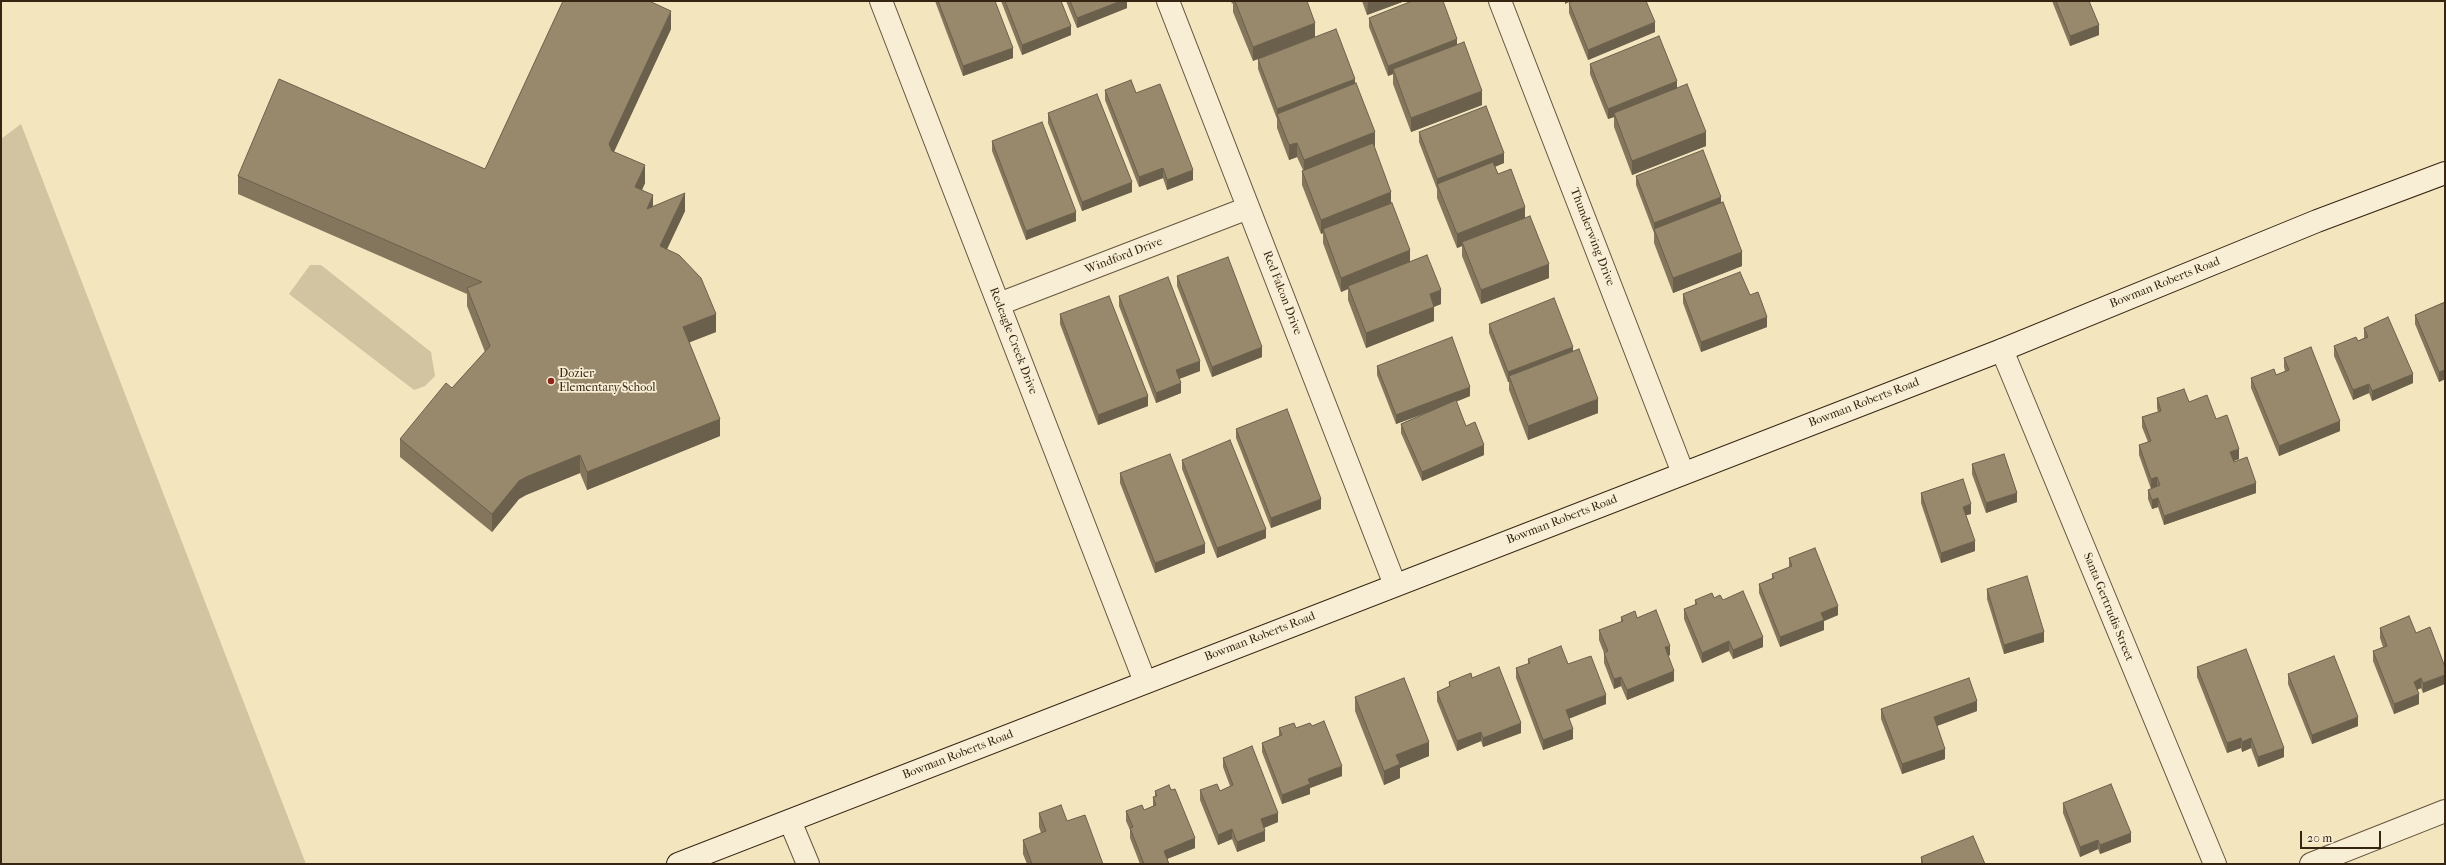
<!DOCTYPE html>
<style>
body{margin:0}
#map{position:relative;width:2446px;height:865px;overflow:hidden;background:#f3e5be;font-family:"IM FELL French Canon",serif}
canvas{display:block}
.frame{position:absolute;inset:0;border:2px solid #362513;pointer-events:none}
.scale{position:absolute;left:2300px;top:831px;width:81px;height:18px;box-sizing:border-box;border:2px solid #362513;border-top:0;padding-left:5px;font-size:12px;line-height:14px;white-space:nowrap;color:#362513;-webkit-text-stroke:3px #f7eed5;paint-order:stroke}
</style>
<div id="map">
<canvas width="2446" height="865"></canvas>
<div class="frame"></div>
<div class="scale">20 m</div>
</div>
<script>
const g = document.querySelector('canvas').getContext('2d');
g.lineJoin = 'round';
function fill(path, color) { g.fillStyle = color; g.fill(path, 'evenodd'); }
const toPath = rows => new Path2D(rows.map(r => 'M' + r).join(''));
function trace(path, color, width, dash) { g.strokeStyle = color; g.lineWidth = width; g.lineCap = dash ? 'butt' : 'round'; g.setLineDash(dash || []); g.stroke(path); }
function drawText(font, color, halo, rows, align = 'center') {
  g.font = font + ' "IM FELL French Canon",serif'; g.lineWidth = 3.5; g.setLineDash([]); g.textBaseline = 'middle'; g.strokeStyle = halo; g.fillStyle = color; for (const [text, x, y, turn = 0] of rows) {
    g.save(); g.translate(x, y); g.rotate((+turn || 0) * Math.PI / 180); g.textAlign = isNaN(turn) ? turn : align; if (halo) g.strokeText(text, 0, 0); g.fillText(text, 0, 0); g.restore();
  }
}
const green = toPath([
 [21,124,306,864,1,864,1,139],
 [310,265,321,265,431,352,435,376,425,386,414,390,289,294]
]);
const street = toPath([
 [881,1,1145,682],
 [1168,1,1395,585],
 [1500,1,1683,473],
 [999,304,1248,208],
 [2002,350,2215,864],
 [790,821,808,864],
 [2311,864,2445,811]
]);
const secondary = toPath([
 [678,864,2002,350,2317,221,2445,173]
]);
const wall = toPath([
 [935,1,995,1,1013,58,963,76],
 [1001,1,1061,1,1071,35,1022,55],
 [1066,1,1127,1,1127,8,1077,28],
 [1231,1,1307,1,1253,61,1233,12,1233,3,1232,4],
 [1362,1,1405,1,1367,15],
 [2052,1,2089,1,2099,35,2070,46],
 [1569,3,1655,32,1588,60,1569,13],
 [1369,18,1457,45,1482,105,1411,132,1393,84,1393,74,1388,76,1369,27],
 [671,29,614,152,645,183,642,190,653,207,685,211,667,249,716,332,689,342,720,436,587,490,580,473,526,495,519,499,492,532,400,457,400,439,452,388,485,352,467,306,467,294,238,194,238,176,485,169],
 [1258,59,1355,84,1375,146,1374,146,1410,262,1441,304,1434,307,1434,321,1366,348,1348,300,1348,289,1341,292,1323,243,1323,233,1321,234,1302,185,1302,171,1303,170,1297,157,1289,160,1277,128,1277,119,1258,69],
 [1590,64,1677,88,1706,146,1632,175,1614,127,1614,117,1608,119,1590,74],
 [1105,90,1136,93,1193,180,1167,190,1163,178,1139,187,1105,100],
 [1048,113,1132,192,1082,211,1048,123],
 [1419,132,1504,163,1495,167,1498,174,1525,217,1549,278,1481,304,1462,256,1462,246,1457,248,1437,198,1437,189,1419,142],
 [992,141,1076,221,1026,240,992,151],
 [1636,176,1721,203,1742,266,1673,293,1654,243,1654,233,1636,185],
 [1177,276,1262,357,1212,377,1177,286],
 [2445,292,2445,379,2439,382,2415,324,2415,315,2445,302],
 [1683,294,1750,295,1767,327,1701,352,1683,303],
 [1119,296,1200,371,1179,379,1181,393,1156,403,1119,306],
 [1060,314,1148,406,1098,425,1060,324],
 [1489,324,1573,351,1598,413,1528,440,1509,390,1509,382,1508,382,1489,333],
 [2364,328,2413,383,2372,401,2369,393,2353,400,2334,356,2334,346,2358,341,2364,338],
 [2284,358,2340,431,2279,456,2251,388,2251,378,2276,375,2285,371,2284,367],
 [1377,366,1470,396,1456,402,1466,426,1484,455,1422,481,1401,433,1401,424,1429,412,1396,424,1377,375],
 [2157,398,2189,402,2216,419,2239,459,2234,461,2256,493,2164,525,2158,507,2152,509,2148,499,2148,490,2151,489,2139,455,2139,445,2148,442,2142,427,2142,417,2158,412,2157,408],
 [1236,429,1321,509,1271,528,1236,438],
 [1182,460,1266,538,1217,558,1182,469],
 [1972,464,2017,502,1986,513,1972,474],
 [1120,473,1205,553,1155,573,1120,483],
 [1921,493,1971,514,1966,515,1975,551,1941,563,1921,503],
 [1789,558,1838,615,1824,621,1824,630,1780,647,1759,593,1759,584,1772,578,1772,574,1789,568],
 [1987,589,2044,642,2004,654,1987,599],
 [1714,598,1723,600,1763,647,1733,659,1729,651,1702,663,1684,619,1684,609,1695,605,1695,600],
 [1621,617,1637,618,1670,655,1668,656,1674,681,1627,700,1621,686,1614,689,1604,663,1604,653,1599,640,1599,630,1621,622],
 [2430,627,2423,693,2421,688,2417,690,2419,704,2394,714,2373,661,2373,651,2383,647,2380,638,2380,628,2416,633],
 [1528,659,1568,664,1606,704,1569,718,1573,739,1543,750,1516,678,1516,668,1528,664],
 [2197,667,2284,757,2258,767,2251,748,2242,752,2241,748,2227,753,2197,677],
 [2288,674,2358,726,2312,744,2288,684],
 [1472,678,1521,733,1483,747,1481,741,1457,751,1437,701,1437,692,1449,687,1449,682],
 [1355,697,1429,756,1400,768,1400,778,1384,785,1355,711],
 [1881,709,1977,711,1937,726,1945,759,1902,774,1881,719],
 [1312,726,1342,776,1310,788,1310,794,1282,804,1262,752,1262,743,1279,736,1279,728,1296,728],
 [1223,758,1278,822,1264,828,1265,841,1237,852,1232,839,1218,845,1200,800,1200,790,1220,791,1230,786,1223,767],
 [1155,791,1195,848,1167,859,1169,864,1140,864,1130,838,1130,830,1126,821,1126,811,1144,810,1153,806,1153,797,1155,797],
 [2063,803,2131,842,2100,854,2098,849,2080,857,2063,813],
 [1039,813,1067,821,1103,864,1027,864,1023,854,1023,840,1041,833,1039,827],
 [1921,857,1985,864,1921,864]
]);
const shadedWall = toPath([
 [1121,1,1127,1,1127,8,1077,28,1077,18],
 [1368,1,1405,1,1367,15],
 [1565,1,1571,1,1565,4],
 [671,11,671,29,609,162,609,144],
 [1655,22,1655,32,1588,60,1588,50],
 [1315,23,1315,37,1253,61,1253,47],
 [2099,25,2099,35,2070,46,2070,36],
 [1071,26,1071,35,1022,55,1022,45],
 [1457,39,1457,49,1393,69,1393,74,1388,76,1388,66],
 [1013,48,1013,58,963,76,963,66],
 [1355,79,1355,89,1277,114,1277,109],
 [1677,81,1677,91,1614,113,1614,117,1608,119,1608,109],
 [1482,91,1482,105,1411,132,1411,118],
 [1375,132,1375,146,1304,174,1304,160],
 [1706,132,1706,146,1632,175,1632,161],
 [1297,143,1297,157,1289,160,1289,145],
 [1504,153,1504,163,1439,188,1437,184,1437,179],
 [645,165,645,183,635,205,635,187],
 [1163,168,1163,178,1139,187,1139,177],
 [1193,170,1193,180,1167,190,1167,180],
 [1132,182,1132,192,1082,211,1082,202],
 [1391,192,1391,207,1323,229,1323,233,1321,234,1321,220],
 [685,193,685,211,660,264,660,246],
 [653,195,653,213,647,209],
 [1721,197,1721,207,1654,229,1654,233,1654,223],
 [1525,207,1525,221,1462,242,1462,246,1457,248,1457,234],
 [1076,212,1076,221,1026,240,1026,231],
 [1410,250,1410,264,1348,286,1348,289,1341,292,1341,278],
 [1742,252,1742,266,1673,293,1673,278],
 [1549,264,1549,278,1481,304,1481,290],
 [1441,290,1441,304,1430,308,1430,294],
 [1434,307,1434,321,1366,348,1366,333],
 [716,314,716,332,683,345,683,327],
 [1767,317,1767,327,1701,352,1701,342],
 [1262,347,1262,357,1212,377,1212,367],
 [1573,347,1573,356,1509,376,1509,382,1508,382,1508,372],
 [1200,361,1200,371,1176,380,1176,370],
 [2445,370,2445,379,2439,382,2439,372],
 [2413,374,2413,383,2372,401,2372,391],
 [1181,383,1181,393,1156,403,1156,393],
 [2369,384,2369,393,2353,400,2353,390],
 [1470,387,1470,396,1396,424,1396,415],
 [1148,396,1148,406,1098,425,1098,415],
 [1598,399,1598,413,1528,440,1528,426],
 [720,419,720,436,587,490,587,472],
 [2340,421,2340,431,2279,456,2279,446],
 [1484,445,1484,455,1422,481,1422,472],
 [2239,449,2239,459,2230,462,2230,452],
 [580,455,580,473,526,495,519,499,492,532,492,514,519,481,526,477],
 [2157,477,2157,487,2151,489,2151,479],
 [2256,483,2256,493,2164,525,2164,516],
 [2017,493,2017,502,1986,513,1986,503],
 [2158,498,2158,507,2152,509,2152,500],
 [1321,499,1321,509,1271,528,1271,518],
 [1971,504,1971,514,1963,516,1963,507],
 [1266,529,1266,538,1217,558,1217,548],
 [1975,541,1975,551,1941,563,1941,553],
 [1205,544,1205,553,1155,573,1155,563],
 [1838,606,1838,615,1824,621,1824,630,1780,647,1780,637,1821,613],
 [2044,632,2044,642,2004,654,2004,645],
 [1763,637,1763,647,1733,659,1733,650],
 [1729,641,1729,651,1702,663,1702,653],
 [1670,646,1670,655,1665,657,1665,647],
 [1674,671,1674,681,1627,700,1627,690],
 [2445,675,2445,684,2423,693,2423,683],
 [1621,677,1621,686,1614,689,1614,679],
 [2421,678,2421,688,2414,691,2414,682],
 [2419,694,2419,704,2394,714,2394,704],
 [1606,695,1606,704,1566,720,1566,710],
 [1977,701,1977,711,1934,727,1934,717],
 [2358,717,2358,726,2312,744,2312,735],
 [1521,723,1521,733,1483,747,1483,738],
 [1573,729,1573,739,1543,750,1543,740],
 [1481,732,1481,741,1457,751,1457,741],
 [2241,738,2241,748,2227,753,2227,743],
 [2251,738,2251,748,2242,752,2242,742],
 [1429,742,1429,756,1400,768,1400,778,1384,785,1384,771,1396,755],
 [2284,748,2284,757,2258,767,2258,757],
 [1945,749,1945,759,1902,774,1902,764],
 [1342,766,1342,776,1310,788,1310,794,1282,804,1282,795,1308,779],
 [1278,813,1278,822,1261,829,1261,819],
 [1232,829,1232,839,1218,845,1218,835],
 [1265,831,1265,841,1237,852,1237,842],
 [2131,833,2131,842,2100,854,2100,845],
 [1195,838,1195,848,1164,860,1164,851],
 [2098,840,2098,849,2080,857,2080,847]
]);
const building = toPath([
 [563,1,649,1,671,11,609,144,612,151,645,165,635,187,653,195,647,209,685,193,660,246,679,255,701,278,716,314,683,327,720,419,587,472,580,455,526,477,519,481,492,514,400,439,446,383,452,388,490,346,467,288,482,282,238,176,279,79,485,169,563,1],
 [938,1,995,1,1013,48,963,66,938,1],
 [1005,1,1061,1,1071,26,1022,45,1005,1],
 [1070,1,1121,1,1077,18,1070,1],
 [1235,1,1307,1,1315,23,1253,47,1235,1],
 [1412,1,1443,1,1457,39,1388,66,1369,18,1412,1],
 [1573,1,1646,1,1655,22,1588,50,1569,3,1573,1],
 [2056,1,2089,1,2099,25,2070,36,2056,1],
 [1336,29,1355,79,1277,109,1258,59,1336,29],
 [1659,36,1677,81,1608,109,1590,64,1659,36],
 [1464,42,1482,91,1411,118,1393,69,1464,42],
 [1131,80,1136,93,1160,84,1193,170,1167,180,1163,168,1139,177,1105,90,1131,80],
 [1356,83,1375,132,1304,160,1297,143,1289,145,1277,114,1356,83],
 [1687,84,1706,132,1632,161,1614,113,1687,84],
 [1097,94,1132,182,1082,202,1048,113,1097,94],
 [1486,106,1504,153,1437,179,1419,132,1486,106],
 [1042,122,1076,212,1026,231,992,141,1042,122],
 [1373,143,1391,192,1321,220,1302,171,1373,143],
 [1703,150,1721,197,1654,223,1636,176,1703,150],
 [1493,162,1498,174,1511,169,1525,207,1457,234,1437,184,1493,162],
 [1723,202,1742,252,1673,278,1654,229,1723,202],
 [1392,203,1410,250,1341,278,1323,229,1392,203],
 [1530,216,1549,264,1481,290,1462,242,1530,216],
 [1427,255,1441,290,1430,294,1434,307,1366,333,1348,286,1427,255],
 [1228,257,1262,347,1212,367,1177,276,1228,257],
 [1740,272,1750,295,1758,292,1767,317,1701,342,1683,294,1740,272],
 [1168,277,1200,361,1176,370,1181,383,1156,393,1119,296,1168,277],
 [1109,296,1148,396,1098,415,1060,314,1109,296],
 [1554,298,1573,347,1508,372,1489,324,1554,298],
 [2445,302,2445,370,2439,372,2415,315,2445,302],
 [2388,317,2413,374,2372,391,2369,384,2353,390,2334,346,2356,337,2358,341,2368,337,2364,328,2388,317],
 [1452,337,1470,387,1396,415,1377,366,1452,337],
 [2311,347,2340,421,2279,446,2251,378,2274,369,2276,375,2289,370,2284,358,2311,347],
 [1579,349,1598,399,1528,426,1509,376,1579,349],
 [2184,389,2189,402,2207,395,2216,419,2227,415,2239,449,2230,452,2234,462,2247,457,2256,483,2164,516,2158,498,2152,500,2148,490,2160,485,2157,477,2151,479,2139,445,2151,441,2142,417,2161,411,2157,398,2184,389],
 [1456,400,1466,426,1475,422,1484,445,1422,472,1401,424,1456,400],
 [1287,409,1321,499,1271,518,1236,429,1287,409],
 [1230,440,1266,529,1217,548,1182,460,1230,440],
 [1170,454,1205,544,1155,563,1120,473,1170,454],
 [2004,454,2017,493,1986,503,1972,464,2004,454],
 [1963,479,1971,504,1963,507,1975,541,1941,553,1921,493,1963,479],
 [1815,548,1838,606,1821,613,1824,620,1780,637,1759,584,1774,578,1772,574,1792,566,1789,558,1815,548],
 [2027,576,2044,632,2004,645,1987,589,2027,576],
 [1743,591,1763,637,1733,650,1729,641,1702,653,1684,609,1697,604,1695,600,1712,593,1714,598,1720,595,1723,600,1743,591],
 [1656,610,1670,646,1665,647,1674,671,1627,690,1621,677,1614,679,1604,653,1608,651,1599,630,1623,621,1621,617,1635,611,1637,618,1656,610],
 [2409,616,2416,633,2430,627,2445,667,2445,675,2423,683,2421,678,2414,682,2419,694,2394,704,2373,651,2387,646,2380,628,2409,616],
 [1561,646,1568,664,1591,656,1606,695,1566,710,1573,729,1543,740,1516,668,1530,663,1528,659,1561,646],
 [2246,649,2284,748,2258,757,2251,738,2242,742,2241,738,2227,743,2197,667,2246,649],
 [2334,656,2358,717,2312,735,2288,674,2334,656],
 [1499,667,1521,723,1483,738,1481,732,1457,741,1437,692,1450,686,1449,682,1471,673,1472,678,1499,667],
 [1404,678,1429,742,1396,755,1400,764,1384,771,1355,697,1404,678],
 [1969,678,1977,701,1934,717,1945,749,1902,764,1881,709,1969,678],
 [1324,721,1342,766,1308,779,1310,784,1282,795,1262,743,1282,735,1279,728,1294,723,1296,728,1310,723,1312,726,1324,721],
 [1252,746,1278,813,1261,819,1265,831,1237,842,1232,829,1218,835,1200,790,1217,784,1220,791,1233,785,1223,758,1252,746],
 [2111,784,2131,833,2100,845,2098,840,2080,847,2063,803,2111,784],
 [1169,785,1171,790,1175,789,1195,838,1164,851,1169,864,1144,864,1130,828,1133,827,1126,811,1142,805,1144,810,1156,805,1153,797,1157,796,1155,791,1169,785],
 [1061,805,1067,821,1085,815,1103,864,1032,864,1023,840,1046,831,1039,813,1061,805],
 [1973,836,1985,864,1923,864,1921,857,1973,836]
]);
const markers = [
 [551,381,4,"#8f2418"]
];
const streetNames = [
 ["Thunderwing Drive",1592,237,69],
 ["Windford Drive",1124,256,-21],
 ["Bowman Roberts Road",2165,283,-22],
 ["Red Falcon Drive",1282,293,69],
 ["Redeagle Creek Drive",1013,341,69],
 ["Bowman Roberts Road",1864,403,-21],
 ["Bowman Roberts Road",1562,520,-21],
 ["Santa Gertrudis Street",2108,607,68],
 ["Bowman Roberts Road",1260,637,-21],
 ["Bowman Roberts Road",958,755,-21]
];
const poiNames = [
 ["Dozier",559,374],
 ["Elementary School",559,388]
];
fill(green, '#d3c4a1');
trace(street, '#65553e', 24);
trace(secondary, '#362513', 24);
trace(street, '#f7eed5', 22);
trace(secondary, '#f7eed5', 22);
fill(wall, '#83765d');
fill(shadedWall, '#6a604c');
fill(building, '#98896c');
trace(building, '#6a604c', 1);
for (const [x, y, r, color] of markers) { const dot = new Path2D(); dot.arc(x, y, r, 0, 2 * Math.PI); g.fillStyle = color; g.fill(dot); trace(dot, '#f7eed5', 1.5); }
drawText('12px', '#362513', '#f7eed5', streetNames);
drawText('12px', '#362513', '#f7eed5', poiNames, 'left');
</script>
